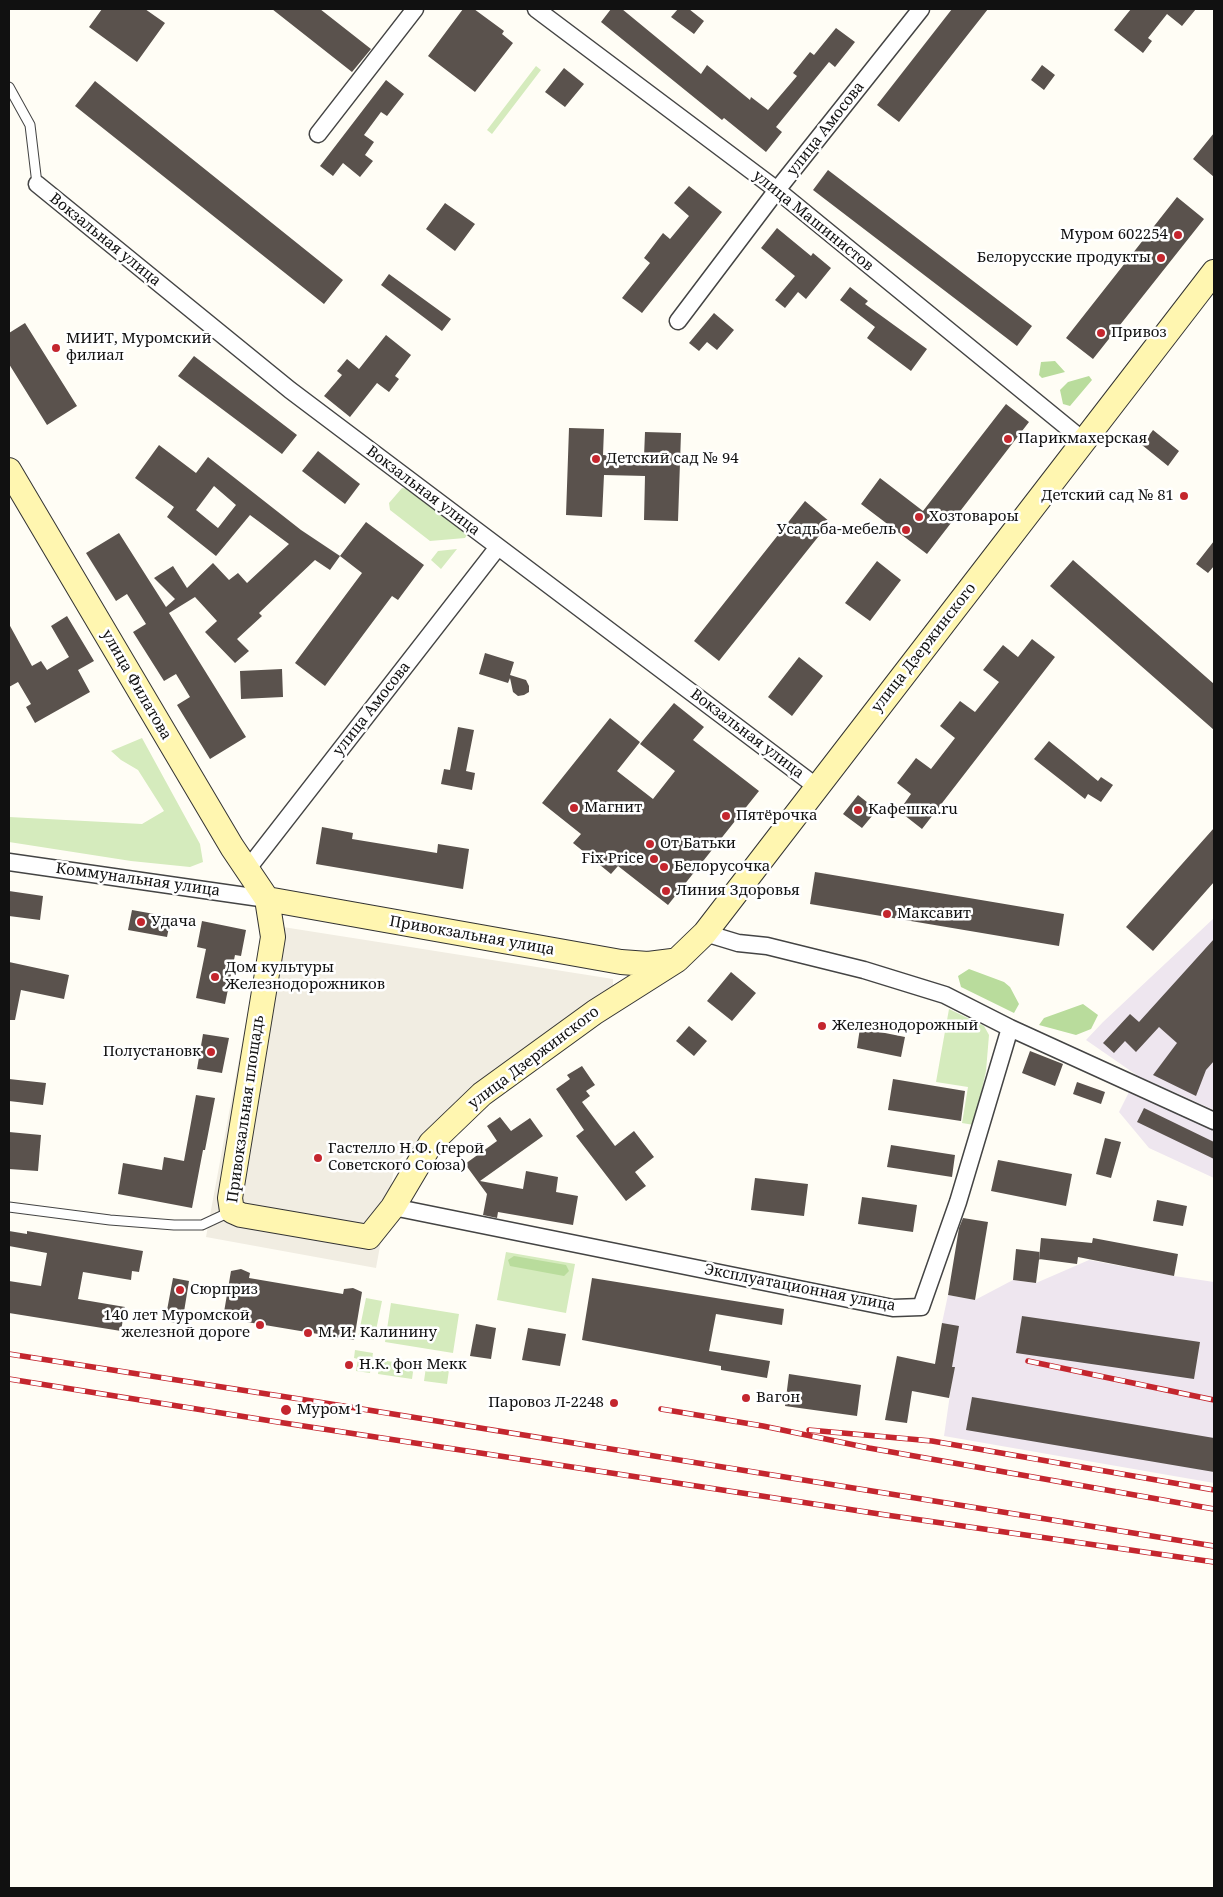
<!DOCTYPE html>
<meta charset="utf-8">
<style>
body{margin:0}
#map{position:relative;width:1223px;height:1897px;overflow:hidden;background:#fffdf5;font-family:"Noto Serif",serif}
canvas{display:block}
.frame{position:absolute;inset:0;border:10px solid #111;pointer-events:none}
</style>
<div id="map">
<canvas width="1223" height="1897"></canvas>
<div class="frame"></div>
</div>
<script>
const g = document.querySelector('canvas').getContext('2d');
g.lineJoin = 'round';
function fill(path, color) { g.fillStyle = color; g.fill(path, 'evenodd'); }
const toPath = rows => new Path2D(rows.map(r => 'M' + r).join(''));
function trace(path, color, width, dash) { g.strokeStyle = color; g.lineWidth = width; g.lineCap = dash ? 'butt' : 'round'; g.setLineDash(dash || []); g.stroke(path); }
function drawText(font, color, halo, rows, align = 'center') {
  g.font = font + ' "Noto Serif",serif'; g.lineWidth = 5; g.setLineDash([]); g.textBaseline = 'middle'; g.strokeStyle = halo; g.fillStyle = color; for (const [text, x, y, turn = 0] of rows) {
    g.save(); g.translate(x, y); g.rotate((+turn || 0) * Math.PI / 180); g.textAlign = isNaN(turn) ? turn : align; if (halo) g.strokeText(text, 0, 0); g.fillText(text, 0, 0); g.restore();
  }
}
const industrial = toPath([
 [1214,918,1214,1110,1138,1076,1086,1040,1103,1022],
 [1130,1090,1214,1131,1214,1178,1149,1148,1119,1112],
 [1089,1260,1174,1276,1214,1282,1214,1483,944,1436,954,1367,952,1367,942,1323,948,1295,975,1300,1013,1280,1036,1283]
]);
const green = toPath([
 [536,66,541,70,492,134,487,130],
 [402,488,410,489,468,533,465,538,430,541,390,510,389,503],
 [457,549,441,569,431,560,438,551],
 [142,738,200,844,203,862,190,867,131,861,9,842,9,817,142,824,164,811,138,770,121,760,111,751],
 [949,1009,984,1026,989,1035,986,1071,974,1125,962,1123,968,1087,936,1082],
 [506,1252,575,1264,566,1313,497,1300],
 [366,1298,382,1301,374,1340,358,1337],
 [391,1303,459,1314,453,1353,385,1342],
 [355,1350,373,1353,370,1373,356,1371,358,1359,354,1358],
 [380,1360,414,1365,412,1379,378,1374],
 [426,1367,449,1370,447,1384,424,1381]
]);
const forest = toPath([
 [1055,361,1065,372,1042,378,1039,375,1041,362],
 [1089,376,1092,380,1070,406,1063,404,1060,390,1068,382],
 [969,969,1004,982,1010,987,1019,1004,1014,1013,961,987,958,976],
 [1083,1004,1098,1015,1091,1029,1076,1035,1039,1025,1044,1018],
 [514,1256,566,1265,569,1271,564,1276,510,1266,508,1260]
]);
const plaza = toPath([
 [264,924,613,979,613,990,455,1106,395,1164,376,1268,206,1237]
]);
const building = toPath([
 [102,9,145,9,165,23,137,62,89,27],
 [272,9,320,9,371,49,352,72],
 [463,9,474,9,504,31,502,34,513,43,475,92,428,56],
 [611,9,622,9,701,74,707,65,750,100,751,97,768,110,797,76,793,73,810,52,814,55,836,28,855,42,835,67,829,62,776,127,782,132,766,152,724,118,722,120,601,22],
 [678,9,689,9,704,21,694,34,671,17],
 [952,9,988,9,899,122,877,105],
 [1131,9,1196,9,1182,26,1167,14,1148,38,1152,41,1143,53,1114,30],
 [1042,65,1055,75,1044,90,1031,80],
 [564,68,584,84,565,107,545,92],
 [386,80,404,94,387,116,381,112,364,135,374,142,365,155,373,161,360,177,343,163,333,176,320,166],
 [95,81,343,280,324,304,75,106],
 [1214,133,1214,177,1193,159],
 [828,170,1032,326,1017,346,813,190],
 [689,186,722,212,642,313,622,298,650,263,644,258,663,233,670,239,689,216,674,203],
 [1177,197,1204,219,1093,359,1066,338],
 [445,203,475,224,455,251,426,229],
 [777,228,811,256,813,253,831,268,806,299,798,292,785,308,775,300,795,276,761,248],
 [389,274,451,319,442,331,381,285],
 [850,287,868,301,865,304,927,349,911,371,867,338,875,327,840,300],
 [714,313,734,330,717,350,707,342,699,351,689,343],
 [25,323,77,406,47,425,9,364,9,333],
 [386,335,411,355,395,376,399,379,389,392,377,383,350,417,324,396,342,375,337,371,347,359,359,369],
 [194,356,297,435,282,454,178,376],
 [1006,404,1029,422,927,554,861,504,880,478,923,511],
 [569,428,604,429,603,455,644,457,645,432,681,433,678,521,644,520,645,476,604,475,602,517,566,515],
 [1153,430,1179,451,1168,466,1142,445],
 [159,445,196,473,208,457,301,530,340,556,330,570,315,560,259,613,262,616,237,639,249,651,235,663,205,632,217,621,195,597,169,613,246,737,210,759,177,705,190,697,176,674,164,681,133,632,146,624,127,594,116,601,86,553,119,533,166,607,175,599,154,578,173,566,187,588,213,563,229,580,238,573,247,583,289,544,250,515,216,556,167,517,174,507,135,478],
 [214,486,236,505,218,528,196,510],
 [318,451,360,484,345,504,302,471],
 [805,501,830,522,719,661,694,641],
 [366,522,424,565,398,600,392,596,325,686,295,663,362,573,340,556],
 [1214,541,1214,566,1208,573,1196,564],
 [1073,560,1214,684,1214,730,1050,586],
 [877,561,901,580,870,621,845,603],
 [67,616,94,661,78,670,90,692,35,723,26,707,31,704,18,682,9,687,9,624,32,666,41,661,47,670,69,657,51,626],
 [1032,639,1055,657,922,829,899,811,911,794,897,783,916,758,931,769,955,738,940,726,960,701,975,712,999,682,983,670,1003,645,1018,657],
 [485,653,514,662,510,675,526,680,529,686,529,692,524,695,518,696,513,692,510,678,508,683,479,674],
 [799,657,823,676,792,716,768,697],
 [282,669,283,697,241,699,240,671],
 [674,703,704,727,693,740,759,791,668,905,618,866,611,874,573,843,581,834,542,803,610,718,640,742,617,771,653,799,675,771,640,744],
 [458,727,474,730,466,771,475,773,472,790,441,784,444,769,450,770],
 [1049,741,1098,781,1101,777,1113,785,1101,802,1088,794,1085,799,1034,759],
 [858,795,877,810,862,828,843,814],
 [322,827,353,833,352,839,437,853,438,844,469,849,463,889,316,864],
 [1214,828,1214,882,1153,951,1126,927],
 [815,872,1064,914,1059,946,810,904],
 [9,891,43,896,40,920,9,916],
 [132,910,171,917,167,937,128,930],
 [202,921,246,930,241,956,235,955,225,1004,196,998,206,949,197,947],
 [1214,939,1214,1061,1206,1070,1196,1096,1153,1075,1177,1043,1159,1027,1136,1052,1125,1041,1114,1053,1103,1043,1130,1014,1139,1022],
 [9,962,69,975,64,999,21,990,15,1020,9,1020],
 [731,972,756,993,732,1021,707,1001],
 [689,1026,707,1041,694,1056,676,1041],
 [860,1028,905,1037,901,1057,857,1048],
 [203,1034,229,1038,222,1073,197,1069],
 [1030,1051,1063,1064,1055,1086,1022,1073],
 [582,1066,595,1085,586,1091,590,1096,582,1102,615,1146,634,1131,654,1157,635,1172,646,1186,626,1201,576,1136,584,1130,556,1089,570,1079,567,1075],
 [9,1079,46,1083,43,1105,9,1101],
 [893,1079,965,1091,961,1121,888,1110],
 [1077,1082,1105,1092,1101,1104,1073,1094],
 [196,1095,215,1098,205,1150,203,1150,192,1208,118,1194,123,1163,162,1170,164,1157,184,1161],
 [1144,1108,1214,1142,1214,1159,1137,1122],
 [500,1117,511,1131,530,1118,543,1136,480,1181,523,1189,526,1171,558,1177,556,1192,578,1196,573,1225,498,1212,497,1218,483,1215,487,1194,465,1164,497,1141,487,1126],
 [9,1132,41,1135,38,1171,9,1169],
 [1105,1138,1121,1142,1111,1178,1096,1174],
 [891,1145,955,1155,952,1177,887,1167],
 [998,1160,1072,1174,1066,1206,991,1191],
 [755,1178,808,1184,804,1216,751,1210],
 [862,1197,917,1205,913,1232,858,1224],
 [1157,1200,1187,1206,1183,1226,1153,1221],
 [963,1218,988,1222,975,1300,948,1295,959,1228],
 [9,1231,27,1234,27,1231,143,1251,139,1272,132,1271,131,1280,83,1272,78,1299,125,1307,121,1331,9,1313,9,1281,41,1286,47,1253,9,1246],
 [1041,1238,1092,1243,1093,1238,1178,1254,1174,1276,1078,1257,1077,1264,1039,1259],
 [1016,1249,1040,1252,1036,1283,1013,1280],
 [241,1269,250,1273,249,1278,343,1294,344,1289,353,1288,362,1292,354,1340,223,1318,231,1271],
 [173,1278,189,1281,182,1324,165,1321],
 [592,1278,784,1309,782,1325,716,1314,709,1351,770,1361,767,1378,721,1370,721,1366,582,1340],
 [1022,1316,1200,1342,1194,1379,1016,1353],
 [942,1323,959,1326,952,1367,955,1367,949,1398,912,1391,907,1423,885,1420,897,1356,935,1364],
 [476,1324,496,1328,491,1359,470,1356],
 [528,1328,566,1334,560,1366,522,1360],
 [789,1374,861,1385,857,1416,785,1406],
 [972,1397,1214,1438,1214,1472,966,1430]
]);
const lane = toPath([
 [9,87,30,125,37,184],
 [9,1207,110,1220,174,1225,202,1225,232,1211]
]);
const street = toPath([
 [536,9,777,190,1084,441],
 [318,134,415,9],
 [37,184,290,390,817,787],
 [678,321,777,190,921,9],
 [9,862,267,899],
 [246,871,498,547],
 [705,933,738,943,767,946,864,970,945,995,1010,1028,1214,1121],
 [393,1207,893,1308,921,1307,958,1202,1010,1028]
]);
const secondary = toPath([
 [9,470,232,847,267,899,273,937,230,1198,232,1211,241,1215,369,1237,393,1207,431,1143,482,1094,595,1012,677,960,705,933,1214,272],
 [267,899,621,962,648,964,672,961]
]);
const rail = toPath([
 [9,1354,306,1400,1214,1546],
 [1028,1361,1214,1400],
 [9,1379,284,1423,886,1515,1214,1562],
 [661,1409,763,1426,869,1448,1214,1509],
 [809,1430,932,1441,1214,1490]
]);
const markers = [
 [1178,235,5,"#c4262e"],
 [1161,258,5,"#c4262e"],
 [1101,333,5,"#c4262e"],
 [56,348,5,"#c4262e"],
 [1008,439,5,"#c4262e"],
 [596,459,5,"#c4262e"],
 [1184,496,5,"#c4262e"],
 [919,517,5,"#c4262e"],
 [906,530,5,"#c4262e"],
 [574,808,5,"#c4262e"],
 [858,810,5,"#c4262e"],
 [726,816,5,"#c4262e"],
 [650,844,5,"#c4262e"],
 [654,859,5,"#c4262e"],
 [664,867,5,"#c4262e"],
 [666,891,5,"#c4262e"],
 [887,914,5,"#c4262e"],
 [141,922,5,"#c4262e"],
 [215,977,5,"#c4262e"],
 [822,1026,5,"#c4262e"],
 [211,1052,5,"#c4262e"],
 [318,1158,5,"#c4262e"],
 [180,1290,5,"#c4262e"],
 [260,1325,5,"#c4262e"],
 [308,1333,5,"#c4262e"],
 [349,1365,5,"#c4262e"],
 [746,1398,5,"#c4262e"],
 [614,1403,5,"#c4262e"],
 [286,1410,6,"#c4262e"]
];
const streetNames = [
 ["улица Амосова",826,129,-52],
 ["улица Машинистов",813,221,39],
 ["Вокзальная улица",105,240,39],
 ["Вокзальная улица",423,491,37],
 ["улица Дзержинского",924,648,-52],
 ["улица Филатова",136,685,60],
 ["улица Амосова",372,709,-52],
 ["Вокзальная улица",747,734,37],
 ["Коммунальная улица",138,880,8],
 ["Привокзальная улица",472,936,10],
 ["улица Дзержинского",534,1058,-37],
 ["Привокзальная площадь",246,1109,-82],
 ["Эксплуатационная улица",800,1288,11]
];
const poiNames = [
 ["Муром 602254",1168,235,"right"],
 ["Белорусские продукты",1151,258,"right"],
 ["Привоз",1111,333],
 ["МИИТ, Муромский",66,339],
 ["филиал",66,356],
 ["Парикмахерская",1018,439],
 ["Детский сад № 94",606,459],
 ["Детский сад № 81",1174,496,"right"],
 ["Хозтовароы",929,517],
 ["Усадьба-мебель",896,530,"right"],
 ["Магнит",584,808],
 ["Кафешка.ru",868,810],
 ["Пятёрочка",736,816],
 ["От Батьки",660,844],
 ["Fix Price",644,859,"right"],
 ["Белорусочка",674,867],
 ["Линия Здоровья",676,891],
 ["Максавит",897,914],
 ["Удача",151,922],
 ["Дом культуры",225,968],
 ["Железнодорожников",225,985],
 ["Железнодорожный",832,1026],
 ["Полустановк",201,1052,"right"],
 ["Гастелло Н.Ф. (герой",328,1149],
 ["Советского Союза)",328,1166],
 ["Сюрприз",190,1290],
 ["140 лет Муромской",250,1316,"right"],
 ["железной дороге",250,1333,"right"],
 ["М. И. Калинину",318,1333],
 ["Н.К. фон Мекк",359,1365],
 ["Вагон",756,1398],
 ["Паровоз Л-2248",604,1403,"right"],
 ["Муром 1",297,1410]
];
fill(industrial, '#eee6ef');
fill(green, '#d5ebbd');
fill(forest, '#b9dc9c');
fill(plaza, '#f1ede2');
fill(building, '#5a524d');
trace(lane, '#444', 11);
trace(street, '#444', 19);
trace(secondary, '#333', 26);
trace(lane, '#fff', 9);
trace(street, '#fff', 16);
trace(secondary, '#fff6b0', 24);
trace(rail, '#c4262e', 5.5);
trace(rail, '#fff', 4, [11]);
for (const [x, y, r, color] of markers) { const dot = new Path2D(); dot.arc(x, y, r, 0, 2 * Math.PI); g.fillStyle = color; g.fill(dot); trace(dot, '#fff', 2); }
drawText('15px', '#111', '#fff', streetNames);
drawText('15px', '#111', '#fff', poiNames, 'left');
</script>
